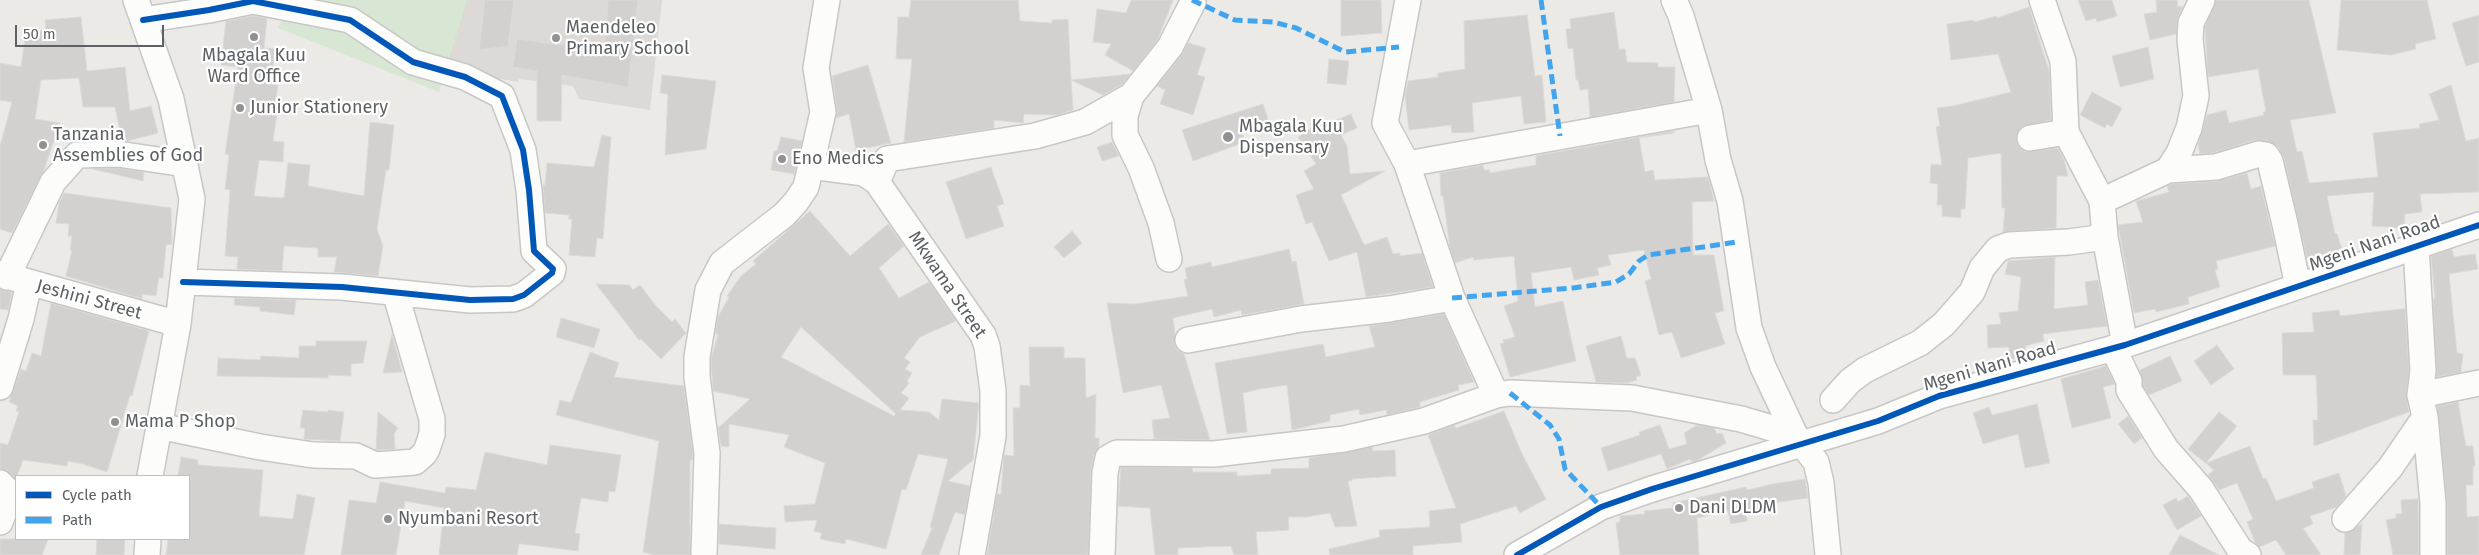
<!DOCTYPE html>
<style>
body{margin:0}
#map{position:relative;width:2479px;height:555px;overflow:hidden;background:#eceae7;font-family:"Fira Sans",sans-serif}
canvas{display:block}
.legend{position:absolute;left:15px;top:475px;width:175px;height:65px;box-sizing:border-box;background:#fff;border:1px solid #bec0c1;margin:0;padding:6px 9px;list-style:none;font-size:15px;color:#5d6165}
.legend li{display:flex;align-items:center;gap:10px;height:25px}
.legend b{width:25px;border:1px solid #bec0c1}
.scale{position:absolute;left:15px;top:25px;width:149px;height:22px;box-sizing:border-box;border:2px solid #5d6165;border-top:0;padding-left:6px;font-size:15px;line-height:18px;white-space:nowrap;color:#5d6165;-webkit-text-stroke:4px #fff;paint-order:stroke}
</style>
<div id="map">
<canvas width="2479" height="555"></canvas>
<ul class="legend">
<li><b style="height:6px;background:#0057b8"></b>Cycle path</li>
<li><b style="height:6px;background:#40a5ee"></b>Path</li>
</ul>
<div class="scale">50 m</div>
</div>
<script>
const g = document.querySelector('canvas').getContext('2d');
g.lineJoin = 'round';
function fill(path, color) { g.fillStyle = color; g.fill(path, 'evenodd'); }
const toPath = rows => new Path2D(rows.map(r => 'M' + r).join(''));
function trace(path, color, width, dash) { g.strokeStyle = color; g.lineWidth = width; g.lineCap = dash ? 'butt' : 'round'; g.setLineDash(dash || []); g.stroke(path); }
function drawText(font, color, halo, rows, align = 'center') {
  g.font = font + ' "Fira Sans",sans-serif'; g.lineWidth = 4.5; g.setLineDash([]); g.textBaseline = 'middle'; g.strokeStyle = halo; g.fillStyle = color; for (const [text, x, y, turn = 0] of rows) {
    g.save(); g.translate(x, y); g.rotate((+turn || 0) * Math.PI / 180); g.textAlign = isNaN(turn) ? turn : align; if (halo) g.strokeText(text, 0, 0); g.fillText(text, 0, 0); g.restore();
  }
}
const education = toPath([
 [466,0,662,0,650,110,579,99,573,86,519,79,518,82,444,69]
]);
const green = toPath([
 [290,0,467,0,439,92,278,28]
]);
const building = toPath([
 [485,0,514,0,508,46,479,50,485,0],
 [608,0,638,0,628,87,562,75,561,121,537,121,537,71,513,67,517,39,605,51,608,0],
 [911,0,1018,0,1020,21,1052,23,1052,20,1068,19,1071,80,1131,74,1121,85,1103,95,1071,80,1073,110,1057,115,1024,114,1023,123,994,120,994,128,904,142,912,59,896,59,898,17,909,17,911,0],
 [1131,0,1173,0,1158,39,1133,71,1105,55,1111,44,1093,42,1097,9,1126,13,1131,0],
 [1341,0,1381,0,1382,33,1341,36,1341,0],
 [2078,0,2112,0,2117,16,2097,22,2096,18,2086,21,2078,0],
 [2156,0,2177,0,2178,7,2183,6,2178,17,2176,34,2150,40,2144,14,2157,12,2156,0],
 [2216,0,2309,0,2336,113,2290,120,2297,152,2302,151,2309,183,2378,177,2373,133,2420,128,2419,124,2439,120,2429,94,2451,85,2466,141,2479,138,2479,192,2420,194,2422,212,2405,214,2404,228,2372,226,2374,192,2327,196,2335,234,2337,234,2342,249,2307,259,2284,158,2278,147,2268,141,2255,140,2213,153,2200,154,2198,145,2207,115,2226,110,2229,123,2264,115,2263,112,2266,112,2258,69,2208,77,2205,27,2216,0],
 [2341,0,2427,0,2436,39,2415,44,2416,49,2391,55,2337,50,2341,0],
 [2029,7,2049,71,2051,120,2021,127,2017,133,2016,140,2019,147,2025,152,2058,148,2064,160,2068,176,2057,176,2056,228,2003,232,2005,208,2002,208,2001,153,1968,158,1965,209,1961,209,1961,218,1942,216,1942,205,1937,205,1938,184,1930,183,1931,164,1942,165,1936,127,1940,126,1937,108,1953,106,2011,92,1998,54,1951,60,1947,24,1974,20,1974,22,1997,16,1997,18,2029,7],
 [1614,12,1619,49,1625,49,1627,62,1658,63,1658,67,1675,67,1674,102,1590,117,1588,89,1580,90,1578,80,1576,80,1573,48,1568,49,1566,29,1571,29,1570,19,1614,12],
 [1527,15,1535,76,1542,75,1546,122,1524,124,1521,96,1472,103,1474,132,1452,133,1451,125,1409,130,1405,95,1408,81,1438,77,1438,73,1465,69,1464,21,1527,15],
 [2479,15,2479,62,2466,66,2452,23,2479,15],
 [253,16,267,18,264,48,275,49,271,84,278,85,274,112,277,113,273,141,284,142,283,162,259,160,254,196,284,198,288,163,310,165,308,186,364,196,370,122,394,125,389,170,386,170,377,229,383,246,378,276,334,272,337,257,318,257,318,248,284,246,282,271,237,269,238,257,225,256,230,190,225,189,229,155,225,154,238,67,221,65,226,21,253,16],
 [81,17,87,71,125,67,130,111,151,106,158,133,127,141,122,140,115,107,83,107,79,78,41,80,35,119,60,123,44,170,12,233,0,229,0,146,12,102,0,100,0,63,21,67,26,31,40,33,40,30,46,31,45,20,81,17],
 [1188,43,1206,48,1197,75,1205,77,1193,115,1160,104,1165,90,1157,86,1181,56,1188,43],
 [2148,47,2154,79,2120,87,2112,56,2148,47],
 [1329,59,1349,61,1346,85,1327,83,1329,59],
 [868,65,891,143,856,150,849,114,836,118,837,110,832,76,868,65],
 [662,75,716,81,706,149,665,155,668,94,660,93,662,75],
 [2092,92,2122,108,2112,127,2107,124,2105,128,2080,115,2092,92],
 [1263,104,1269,122,1242,132,1245,142,1193,161,1182,130,1263,104],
 [1351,114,1357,128,1341,135,1347,146,1350,174,1385,171,1341,195,1364,245,1387,237,1393,254,1400,253,1400,256,1422,253,1433,287,1366,297,1357,252,1329,261,1312,222,1306,224,1296,195,1314,189,1304,171,1316,164,1298,137,1319,123,1319,127,1351,114],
 [1674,131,1674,133,1639,138,1645,172,1653,170,1655,180,1708,177,1714,201,1692,202,1693,255,1714,255,1724,311,1715,313,1725,344,1681,358,1672,332,1659,335,1645,281,1651,279,1644,250,1608,255,1611,265,1597,268,1599,275,1574,280,1571,267,1531,273,1535,307,1563,301,1576,361,1510,377,1500,344,1504,343,1503,340,1515,337,1504,306,1518,301,1514,256,1474,260,1473,257,1455,263,1450,248,1443,196,1441,196,1440,173,1483,165,1484,170,1490,170,1490,173,1536,165,1536,156,1674,131],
 [602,135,611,137,603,239,597,238,595,257,569,255,572,219,569,219,569,215,545,213,543,185,545,185,547,163,594,167,602,135],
 [781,137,802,141,794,174,771,170,774,151,777,151,781,137],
 [1112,142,1119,156,1102,161,1097,147,1112,142],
 [991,167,1004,204,997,206,1004,226,966,239,946,182,991,167],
 [117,168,144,172,143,181,93,169,117,168],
 [2247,173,2251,189,2261,186,2275,246,2216,261,2218,269,2215,270,2220,287,2188,297,2189,304,2156,312,2155,309,2134,313,2118,225,2143,222,2136,201,2169,192,2167,186,2172,184,2217,181,2247,173],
 [64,193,171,208,172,244,166,245,163,278,159,277,156,296,142,294,142,299,66,276,72,250,70,250,72,236,68,236,69,224,56,223,59,203,64,193],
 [810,211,850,256,888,224,904,246,879,268,899,298,929,282,956,321,920,337,904,358,910,362,905,369,912,373,907,381,909,383,901,393,909,398,900,410,929,412,939,420,942,399,979,403,973,460,948,481,970,486,965,515,955,512,939,555,921,555,932,528,930,527,948,459,918,454,906,490,902,489,886,549,846,539,845,544,820,539,822,533,814,531,817,520,785,522,784,506,815,504,825,463,784,447,789,435,729,424,729,447,721,446,718,428,750,399,713,391,711,359,718,335,715,333,718,317,729,297,727,296,741,276,756,264,753,261,810,211],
 [801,327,896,414,894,416,781,357,801,327],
 [1072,231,1082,243,1064,258,1054,247,1072,231],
 [1289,249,1292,262,1296,261,1304,304,1242,315,1241,310,1214,317,1212,309,1173,318,1175,334,1174,343,1177,350,1184,354,1210,440,1154,439,1152,420,1170,418,1161,385,1123,393,1107,303,1135,304,1188,296,1184,280,1187,279,1185,268,1211,262,1212,267,1289,249],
 [2452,249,2454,257,2475,254,2478,269,2449,274,2457,353,2463,354,2461,372,2437,377,2433,299,2435,299,2431,256,2452,249],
 [2055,257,2054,309,2088,305,2085,282,2098,280,2107,326,2043,334,2044,341,2025,346,2027,357,2010,359,2009,347,1988,348,1987,325,2001,324,1999,313,2018,311,2021,277,2005,274,2008,261,2055,257],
 [596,284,629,285,633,290,640,285,656,306,672,322,675,319,686,333,661,359,641,339,639,340,596,284],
 [0,289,12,292,8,310,0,309,0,289],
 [235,298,296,300,294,315,260,311,260,307,234,305,235,298],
 [51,303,149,331,132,396,130,395,107,472,83,464,68,461,67,466,23,460,16,479,10,473,0,469,0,443,8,445,19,412,16,411,18,406,9,402,21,369,26,371,32,353,41,356,51,303],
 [2401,309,2405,309,2409,371,2406,394,2409,412,2314,446,2313,420,2318,420,2316,375,2283,375,2282,333,2314,332,2312,313,2339,310,2340,316,2401,309],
 [1444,314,1474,382,1458,385,1459,390,1420,402,1420,407,1387,415,1386,410,1360,415,1359,409,1330,415,1330,421,1292,430,1287,385,1260,389,1243,393,1247,432,1227,434,1215,363,1323,344,1326,357,1375,347,1369,326,1444,314],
 [561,318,600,329,594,348,556,337,561,318],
 [392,334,402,372,383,373,392,334],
 [1621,336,1627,358,1635,358,1641,375,1636,377,1637,380,1627,383,1596,382,1586,346,1621,336],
 [316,341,367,341,363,363,351,364,351,376,328,375,328,378,217,376,218,358,260,360,261,356,299,358,299,346,316,346,316,341],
 [2217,345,2234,369,2211,385,2194,361,2217,345],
 [1029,347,1064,347,1064,358,1085,358,1086,398,1096,394,1095,438,1099,438,1099,447,1094,455,1091,472,1088,555,987,555,997,494,1001,494,1004,455,1014,456,1013,408,1020,408,1020,385,1030,386,1029,347],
 [590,352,619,363,614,377,684,386,693,454,692,460,690,460,690,555,655,555,643,552,659,441,556,415,560,400,571,403,590,352],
 [2170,356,2182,381,2149,395,2143,386,2140,370,2170,356],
 [2106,366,2115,384,2103,387,2111,418,2072,428,2061,379,2106,366],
 [2458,402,2466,446,2473,446,2475,466,2473,466,2473,485,2466,485,2467,517,2479,516,2479,555,2447,555,2447,502,2437,406,2458,402],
 [2037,404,2050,463,2025,468,2018,434,1983,444,1973,413,1989,407,1992,415,2037,404],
 [303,410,328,412,328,410,344,412,340,441,304,439,305,428,300,428,303,410],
 [1504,411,1522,454,1546,499,1520,513,1516,506,1460,524,1462,542,1413,546,1413,555,1330,555,1329,549,1380,537,1379,530,1430,527,1429,511,1456,508,1428,435,1454,425,1456,428,1504,411],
 [378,412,398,428,394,434,395,449,376,450,378,412],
 [2219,412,2237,426,2206,463,2250,446,2263,479,2266,478,2276,501,2314,488,2312,482,2339,473,2346,496,2337,507,2310,516,2313,524,2303,528,2321,555,2286,555,2276,540,2259,547,2255,542,2247,522,2253,519,2237,483,2219,490,2208,475,2214,470,2188,449,2219,412],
 [2128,416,2142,438,2134,444,2118,424,2128,416],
 [1660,425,1669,449,1687,444,1684,433,1697,425,1714,428,1717,434,1722,433,1726,443,1698,460,1692,462,1690,459,1667,469,1661,454,1608,471,1601,448,1640,435,1639,432,1660,425],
 [550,445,621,455,615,492,609,491,608,502,581,498,575,533,580,534,578,551,522,544,519,544,517,555,439,555,444,508,405,501,396,555,341,555,349,500,376,503,380,482,445,493,446,487,476,490,485,452,547,465,550,445],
 [1372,447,1373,451,1395,450,1396,476,1352,479,1352,481,1348,481,1357,526,1335,527,1330,513,1306,517,1288,517,1289,530,1256,532,1258,555,1234,555,1231,546,1178,548,1178,555,1155,555,1150,508,1118,506,1121,467,1192,468,1193,472,1237,472,1237,476,1271,474,1271,469,1309,468,1309,458,1372,447],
 [181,457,198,460,198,465,263,470,259,516,293,519,297,494,315,498,304,555,166,555,168,539,189,539,189,476,178,476,181,457],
 [1805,479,1808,498,1779,502,1746,511,1747,521,1731,524,1728,511,1697,518,1699,555,1620,555,1616,523,1620,522,1620,516,1645,514,1644,511,1673,508,1673,503,1746,487,1747,490,1773,484,1805,479],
 [2188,496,2201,516,2177,530,2163,505,2176,498,2178,502,2188,496],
 [2418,499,2419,555,2393,555,2386,520,2396,518,2396,514,2402,514,2401,500,2418,499],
 [719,524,776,528,775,549,719,544,719,524],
 [2362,524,2360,555,2344,555,2345,533,2362,524],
 [2180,535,2219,555,2169,555,2180,535],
 [0,539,48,539,42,555,0,555,0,539],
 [97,539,125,539,124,555,96,555,97,539]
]);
const minor = toPath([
 [136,0,171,99,192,199,178,324,150,476],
 [1408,0,1385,123,1407,164,1452,298,1496,395],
 [1674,0,1681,16,1709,110,1718,160,1730,201,1749,328,1763,367,1795,435,1816,462,1821,483,1828,555],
 [2042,0,2063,61,2066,132,2102,201,2105,237,2125,345],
 [143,20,209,10,253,1,350,20,413,62,465,77,502,96,523,150,529,190,534,251,553,269,552,273,524,295,513,299,470,300,342,287,183,282],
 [2030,138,2066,132],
 [1407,164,1709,110],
 [811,166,864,173,877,182,983,335,987,346,993,391,993,436,972,555],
 [2168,170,2216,167,2259,154,2266,155,2270,161,2285,224,2298,286],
 [877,182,887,159,1035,136,1085,122,1131,96],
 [2102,201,2168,170,2179,153,2189,128,2196,96,2190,39,2191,23,2202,0],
 [2416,246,2423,371,2420,395,2425,417,2433,503,2433,555],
 [1169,259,1161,223,1141,168,1125,135,1125,116,1131,96,1170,47,1193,2],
 [0,274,178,324],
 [7,277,53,182,77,155,118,154,185,164],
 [1188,340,1301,319,1389,309,1452,298],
 [2113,348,2129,381,2129,390,2166,449,2201,489,2240,550,2248,555],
 [0,387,21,319,29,283],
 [2420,395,2479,383],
 [1833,400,1850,381,1865,370,1920,343,1944,324,1972,292,1982,268,1998,249,2009,245,2069,242,2105,237],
 [159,426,260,447,313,455,356,456,375,465,415,462,424,454,427,449,432,434,432,419,395,292],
 [0,483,8,491,9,498,0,522],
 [2345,519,2390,468,2425,417],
 [147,555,148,539],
 [704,555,707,453,697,377,697,357,708,290,722,263,784,215,796,202,806,187,823,112,816,68,827,0],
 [1102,555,1105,473,1108,458,1117,453,1214,454,1344,439,1424,421,1496,395,1510,393,1632,398,1741,419,1795,435],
 [1517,555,1601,507,1652,489,1878,421,1939,396,2125,345,2479,225]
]);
const quiet = toPath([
 [1192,0,1235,20,1273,22,1296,28,1345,52,1399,47],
 [1541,0,1560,136],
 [1452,298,1573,288,1616,282,1629,274,1639,261,1648,255,1737,242],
 [1510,393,1550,425,1559,439,1565,469,1601,507]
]);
const cycleway = toPath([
 [143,20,209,10,253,1,350,20,413,62,465,77,502,96,523,150,529,190,534,251,553,269,552,273,524,295,513,299,470,300,342,287,183,282],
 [1517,555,1601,507,1652,489,1878,421,1939,396,2125,345,2479,225]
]);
const markers = [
 [254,37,5,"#8f9192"],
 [556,38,5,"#8f9192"],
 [240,108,5,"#8f9192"],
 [1228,137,6,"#8f9192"],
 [43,145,5,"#8f9192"],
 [782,159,5,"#8f9192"],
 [115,422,5,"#8f9192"],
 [1679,508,5,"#8f9192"],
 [388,519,5,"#8f9192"]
];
const poiNames = [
 ["Maendeleo",566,28],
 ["Primary School",566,49],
 ["Mbagala Kuu",254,56,"center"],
 ["Ward Office",254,77,"center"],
 ["Junior Stationery",250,108],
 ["Mbagala Kuu",1239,127],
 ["Dispensary",1239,148],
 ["Tanzania",53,135],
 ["Assemblies of God",53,156],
 ["Eno Medics",792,159],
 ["Mama P Shop",125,422],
 ["Dani DLDM",1689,508],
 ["Nyumbani Resort",398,519]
];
const streetNames = [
 ["Mgeni Nani Road",2375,244,-19],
 ["Mkwama Street",947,285,56],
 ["Jeshini Street",89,300,15],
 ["Mgeni Nani Road",1990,367,-16]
];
fill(education, '#dcd9d6');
fill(green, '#d8e7d3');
fill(building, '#d3d1d0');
trace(building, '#dcdad6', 1);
trace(minor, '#c7c7c7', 28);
trace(minor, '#fcfcfb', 25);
trace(quiet, '#40a5ee', 5, [10, 5]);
trace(cycleway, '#0057b8', 6);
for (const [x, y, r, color] of markers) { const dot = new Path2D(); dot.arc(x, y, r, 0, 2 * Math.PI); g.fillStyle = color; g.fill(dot); trace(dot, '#fff', 2); }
drawText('18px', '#5d6165', '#fff', poiNames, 'left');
drawText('18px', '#5d6165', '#fff', streetNames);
</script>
